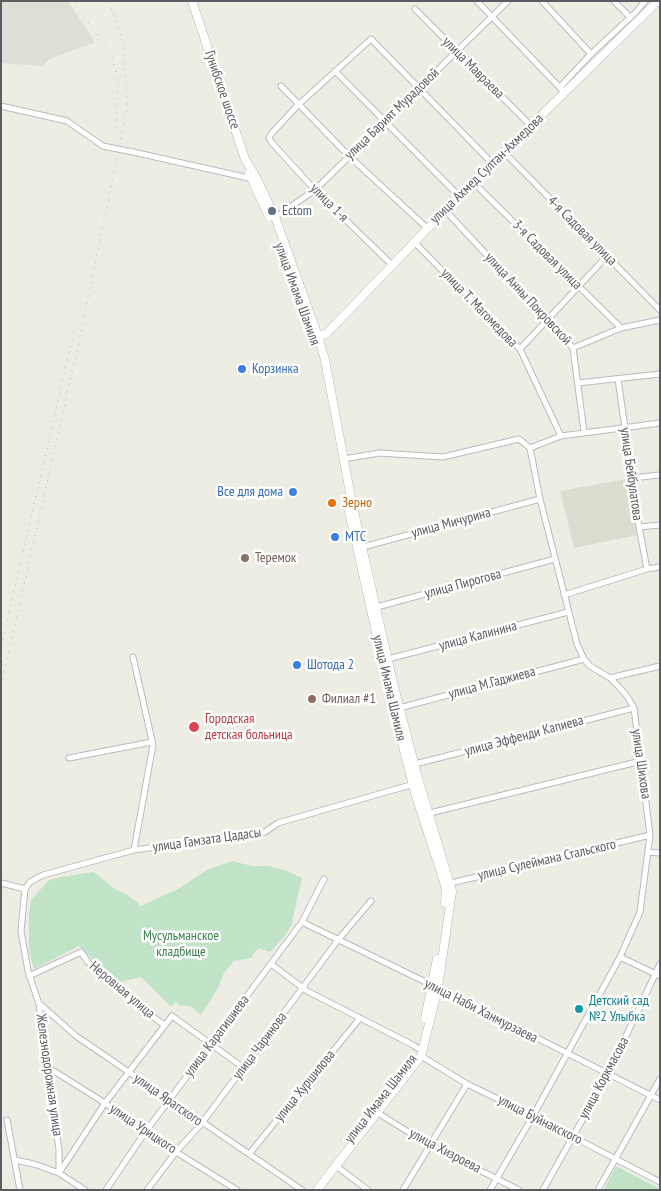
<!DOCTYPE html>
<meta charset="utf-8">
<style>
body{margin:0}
#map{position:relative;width:661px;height:1191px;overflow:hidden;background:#edede3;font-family:"PT Sans Narrow",sans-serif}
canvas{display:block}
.frame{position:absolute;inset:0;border:2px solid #5b5d63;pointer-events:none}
</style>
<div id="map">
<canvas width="661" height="1191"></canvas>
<div class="frame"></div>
</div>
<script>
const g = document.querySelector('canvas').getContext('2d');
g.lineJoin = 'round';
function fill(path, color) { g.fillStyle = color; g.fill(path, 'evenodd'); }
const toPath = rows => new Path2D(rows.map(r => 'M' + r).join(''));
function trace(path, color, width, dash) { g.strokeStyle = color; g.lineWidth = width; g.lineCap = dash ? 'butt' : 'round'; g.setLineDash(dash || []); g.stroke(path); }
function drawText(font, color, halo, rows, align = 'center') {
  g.font = font + ' "PT Sans Narrow",sans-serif'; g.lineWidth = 5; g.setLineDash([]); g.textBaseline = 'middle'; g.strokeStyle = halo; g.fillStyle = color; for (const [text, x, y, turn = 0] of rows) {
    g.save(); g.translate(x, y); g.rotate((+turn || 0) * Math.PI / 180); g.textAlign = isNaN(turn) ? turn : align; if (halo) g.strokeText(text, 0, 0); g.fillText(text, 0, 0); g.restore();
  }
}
const industrial = toPath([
 [1,1,68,1,95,42,48,60,42,66,1,63]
]);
const education = toPath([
 [626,479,637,535,574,548,560,491]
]);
const green = toPath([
 [232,861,252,866,268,866,284,870,302,878,291,926,284,937,270,952,258,948,251,958,234,961,224,973,217,990,201,1015,190,1006,182,1006,179,1005,177,1002,174,1003,173,1006,170,1006,141,977,116,983,79,946,34,969,29,951,29,915,31,900,48,881,55,878,94,872,116,890,126,894,141,906,178,889,207,870],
 [616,1166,660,1189,660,1190,604,1190]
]);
const minor = toPath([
 [477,1,565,93],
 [542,1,591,54],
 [614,1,630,17],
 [415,9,531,126],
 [335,71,459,196],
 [281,86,349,156,427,228],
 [560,87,591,54,636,12,645,1],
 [1,106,67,121,103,146],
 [133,152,253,179],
 [504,152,660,310],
 [473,182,621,328],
 [445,210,573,348,584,432],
 [274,218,315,190,508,1],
 [414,242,520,349,561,436],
 [392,265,315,190,272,143,269,138,271,134,298,105,371,39,492,163],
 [573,348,621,328,660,320],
 [520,349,607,256],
 [618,379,639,527,647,569],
 [578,383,660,374],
 [530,448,561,436,660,423],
 [344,459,379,453,443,457,519,439,530,448],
 [631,478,660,475],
 [639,527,660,525],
 [363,547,540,499],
 [564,595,647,569,660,567],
 [373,608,555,559],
 [133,657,153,745,134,850],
 [388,659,568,612],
 [610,678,660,666],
 [399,708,584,659],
 [69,758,152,742],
 [415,764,634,708],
 [426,814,641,761],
 [648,852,660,853],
 [1,883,25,889],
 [447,884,650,835],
 [302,922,438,988,660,1100],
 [620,957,660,976],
 [271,964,307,991,413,1045,419,1049],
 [29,976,81,952,88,962,120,992,164,1025],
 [40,1004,76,1036,302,1190],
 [421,1056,467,1084,533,1116,660,1182],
 [49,1068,105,1103,176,1152,237,1190],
 [373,1110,431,1146,519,1190],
 [7,1120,20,1190],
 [250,1153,360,1018],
 [15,1160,34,1164,59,1173,85,1190],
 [336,1166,368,1190],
 [59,1173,59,1150,39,1004,28,971,21,931,25,889,30,882,43,875,134,850,265,832,278,823,414,784],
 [59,1173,105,1103,172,1016,244,1068],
 [106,1190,146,1131,302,922,324,879],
 [147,1190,176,1152,202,1123,338,940,371,901],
 [403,1190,467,1084],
 [490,1190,533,1116,620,957,640,912,650,835,634,708,627,696,620,688,610,678,590,666,584,659,577,644,540,499,530,448],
 [543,1190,608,1074,660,964],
 [598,1190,660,1079]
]);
const secondary = toPath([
 [192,1,245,159,257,179,275,217,318,336,325,360,352,503,393,683,419,782,452,891,438,988,421,1056,317,1190],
 [249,173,269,217],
 [318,336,326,334,459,196,658,1],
 [348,507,393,708,415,793,445,885,446,893,445,903],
 [425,1019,437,959]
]);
const rail = toPath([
 [71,1,111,53,118,79,116,132],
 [1,647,75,327],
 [1,686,79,342,127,108,124,45,109,1]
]);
const minorBridge = toPath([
 [103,146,133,152]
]);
const markers = [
 [272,211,5,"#5c6f8a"],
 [242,369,5,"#3f7fe0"],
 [293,492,5,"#3f7fe0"],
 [332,503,5,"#e8710a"],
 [335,537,5,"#3f7fe0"],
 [245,558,5,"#8d6e63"],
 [297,665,5,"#3f7fe0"],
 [312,699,5,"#8d6e63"],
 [194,727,6,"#e0444e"],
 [579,1009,5,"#0f9aa8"]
];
const streetNames = [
 ["улица Мавраева",473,68,45],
 ["Гунибское шоссе",222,90,71],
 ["улица Барият Мурадовой",392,114,-44],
 ["улица Ахмед Султан-Ахмедова",487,169,-44],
 ["улица 1-я",329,203,45],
 ["4-я Садовая улица",582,231,45],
 ["3-я Садовая улица",547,255,45],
 ["улица Имама Шамиля",297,294,70],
 ["улица Анны Покровской",528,299,47],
 ["улица Т. Магомедова",479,308,46],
 ["улица Бейбулатова",631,474,82],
 ["улица Мичурина",451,523,-15],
 ["улица Пирогова",463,584,-15],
 ["улица Калинина",478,636,-15],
 ["улица М.Гаджиева",492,683,-15],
 ["улица Имама Шамиля",389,688,77],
 ["улица Эффенди Капиева",524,736,-15],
 ["улица Шихова",641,764,82],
 ["улица Гамзата Цадасы",207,840,-8],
 ["улица Сулеймана Стальского",547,860,-13],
 ["Неровная улица",122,990,40],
 ["улица Наби Ханмурзаева",481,1011,27],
 ["улица Карагишиева",217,1036,-53],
 ["улица Чаринова",260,1046,-53],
 ["Железнодорожная улица",49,1075,82],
 ["улица Коркмасова",604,1078,-62],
 ["улица Хуршилова",305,1086,-51],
 ["улица Имама Шамиля",381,1099,-52],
 ["улица Ярагского",168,1100,35],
 ["улица Буйнакского",540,1120,27],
 ["улица Урицкого",143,1129,34],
 ["улица Хизроева",445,1151,28]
];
const serviceNames = [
 ["Ectom",282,211]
];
const shopNames = [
 ["Корзинка",252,369],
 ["Все для дома",283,492,"right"],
 ["МТС",345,537],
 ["Шотода 2",307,665]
];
const foodNames = [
 ["Зерно",342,503]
];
const educationNames = [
 ["Теремок",255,558],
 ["Филиал #1",322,699]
];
const healthNames = [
 ["Городская",205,719],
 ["детская больница",205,735]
];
const parkNames = [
 ["Мусульманское",181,936],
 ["кладбище",181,952]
];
const cultureNames = [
 ["Детский сад",589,1001],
 ["№2 Улыбка",589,1017]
];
fill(industrial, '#dfded7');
fill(education, '#dddcd1');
fill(green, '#c1e3c8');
trace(minor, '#babbc1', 7);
trace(secondary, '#b8bac0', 9);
trace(minor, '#fff', 5);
trace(secondary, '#fff', 8);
trace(rail, '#b5b6b6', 1, [1, 6]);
trace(minorBridge, '#babbc1', 7, []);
trace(minorBridge, '#fff', 5);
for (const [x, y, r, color] of markers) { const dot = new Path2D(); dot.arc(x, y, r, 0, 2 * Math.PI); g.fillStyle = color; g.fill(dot); trace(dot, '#fff', 2); }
drawText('14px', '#5b5d63', '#fff', streetNames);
drawText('14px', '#4e5e75', '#fff', serviceNames, 'left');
drawText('14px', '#366cbe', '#fff', shopNames, 'left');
drawText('14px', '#c56008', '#fff', foodNames, 'left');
drawText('14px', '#785e54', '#fff', educationNames, 'left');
drawText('14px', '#be3a42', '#fff', healthNames, 'left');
drawText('14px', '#3a824e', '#fff', parkNames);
drawText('14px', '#0d838f', '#fff', cultureNames, 'left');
</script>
